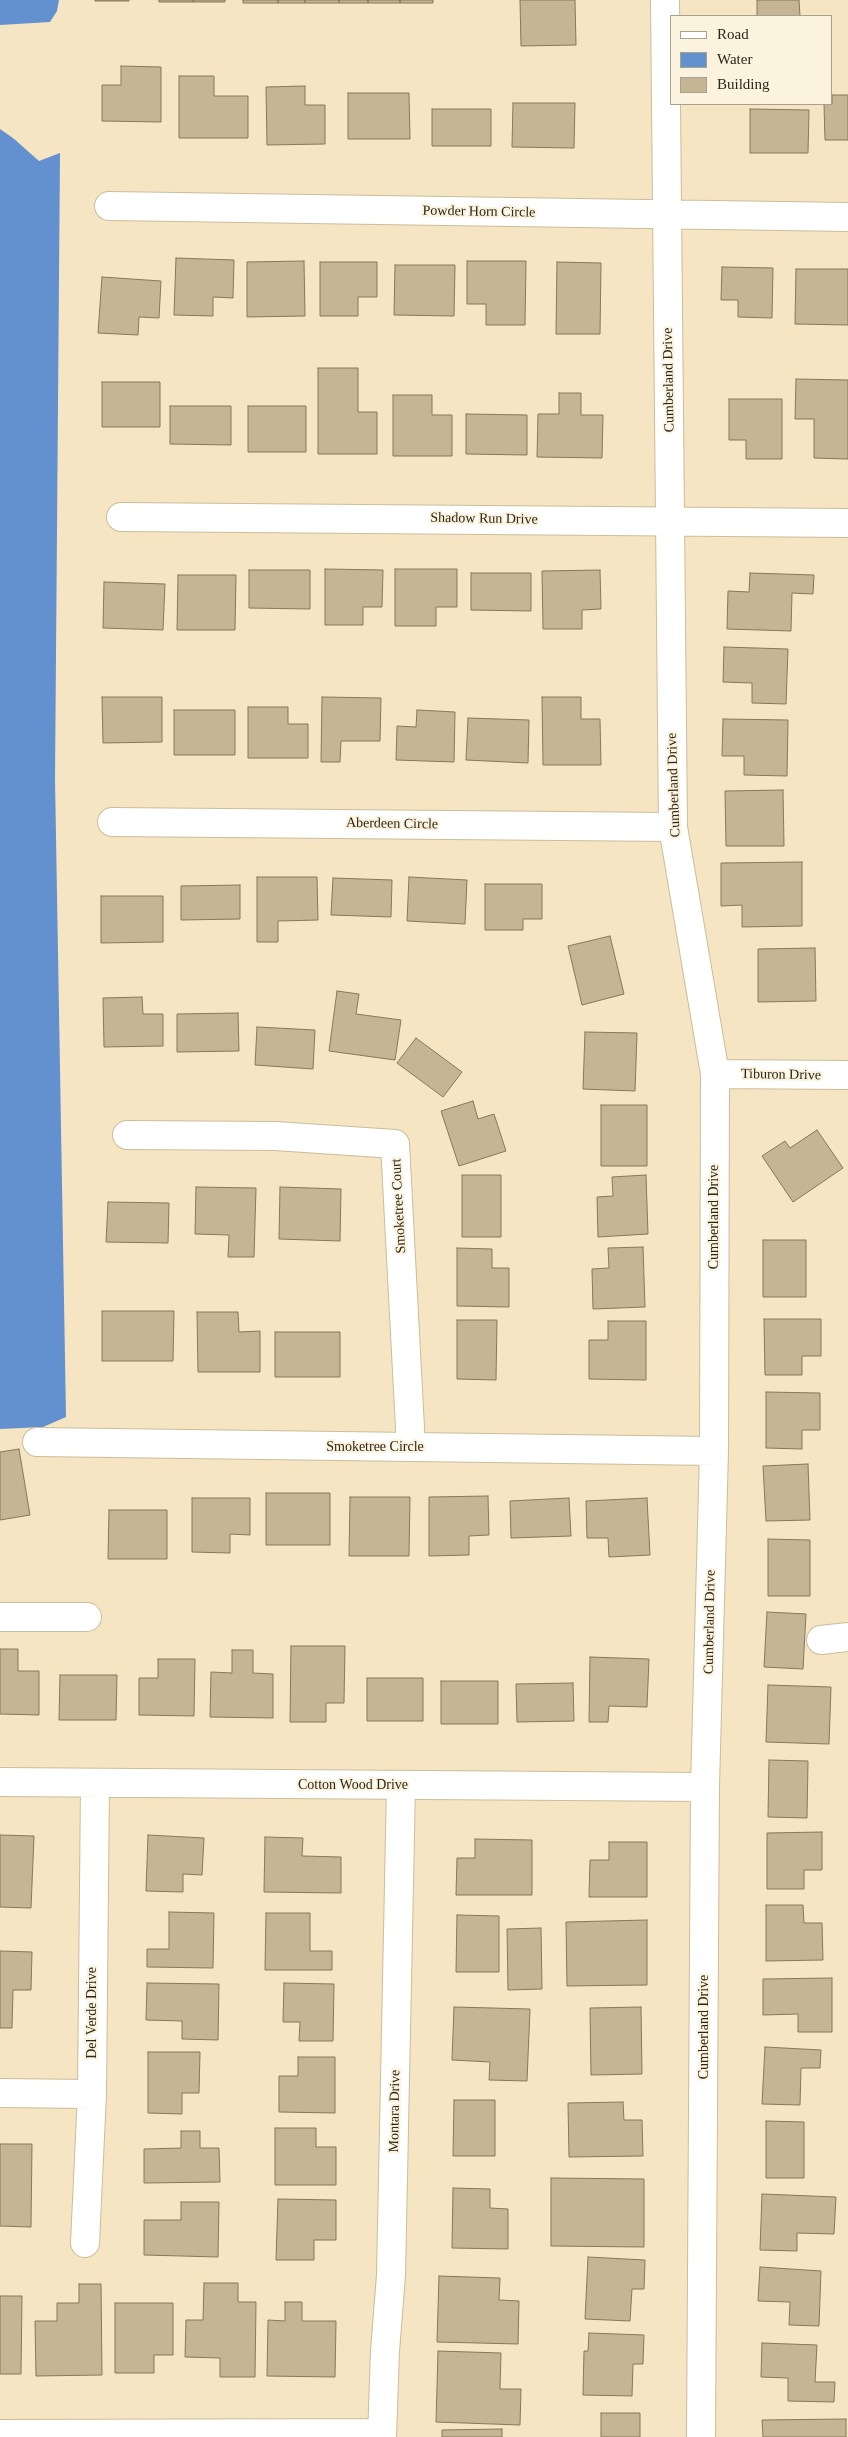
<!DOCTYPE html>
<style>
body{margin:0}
#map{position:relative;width:848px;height:2437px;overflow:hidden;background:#f5e5c2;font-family:Georgia,serif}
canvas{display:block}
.legend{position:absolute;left:670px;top:15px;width:162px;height:90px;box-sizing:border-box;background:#fcf3de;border:1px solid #a9a18f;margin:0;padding:6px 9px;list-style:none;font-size:15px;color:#2c2619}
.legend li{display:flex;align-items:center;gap:10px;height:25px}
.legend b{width:25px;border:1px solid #a9a18f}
</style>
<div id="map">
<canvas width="848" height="2437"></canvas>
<ul class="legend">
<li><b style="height:6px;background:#fff"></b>Road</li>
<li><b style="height:14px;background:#6390cf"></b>Water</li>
<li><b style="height:14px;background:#c4b594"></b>Building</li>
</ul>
</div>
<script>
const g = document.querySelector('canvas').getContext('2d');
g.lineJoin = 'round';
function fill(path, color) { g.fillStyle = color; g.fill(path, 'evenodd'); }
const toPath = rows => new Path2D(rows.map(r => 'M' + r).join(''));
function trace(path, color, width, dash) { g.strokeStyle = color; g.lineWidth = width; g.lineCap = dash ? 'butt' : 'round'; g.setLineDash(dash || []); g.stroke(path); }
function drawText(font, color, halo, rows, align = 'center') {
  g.font = font + ' Georgia,serif'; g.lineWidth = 4; g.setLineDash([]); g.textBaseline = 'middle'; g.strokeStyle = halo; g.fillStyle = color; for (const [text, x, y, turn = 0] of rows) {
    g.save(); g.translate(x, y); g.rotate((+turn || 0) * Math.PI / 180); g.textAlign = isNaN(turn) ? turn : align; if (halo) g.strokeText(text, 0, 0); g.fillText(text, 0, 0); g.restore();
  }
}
const water = toPath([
 [0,0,59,0,57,11,50,22,0,25],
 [0,129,13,138,39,161,60,153,55,779,66,1417,43,1427,0,1429]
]);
const building = toPath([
 [95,0,129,0,129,1,95,1,95,0],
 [159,0,193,0,193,2,159,2,159,0],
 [193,0,225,0,225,2,193,2,193,0],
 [243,0,278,0,278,3,243,3,243,0],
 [278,0,305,0,305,3,278,3,278,0],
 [305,0,339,0,339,3,305,3,305,0],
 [339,0,368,0,368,3,339,3,339,0],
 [368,0,400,0,400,3,368,3,368,0],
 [400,0,433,0,433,3,400,3,400,0],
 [520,0,575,0,576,45,521,46,520,0],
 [757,0,799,0,800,16,757,16,757,0],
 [121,66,161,67,161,122,102,121,102,85,121,85,121,66],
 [179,76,214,76,214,96,248,96,248,138,179,138,179,76],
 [305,86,305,105,325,105,325,144,267,145,266,87,305,86],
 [348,93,409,93,410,139,348,139,348,93],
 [832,95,848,95,848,140,825,140,824,104,832,104,832,95],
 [513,103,575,103,574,148,512,147,513,103],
 [432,109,491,109,491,146,432,146,432,109],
 [750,109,809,110,808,153,750,153,750,109],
 [176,258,234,260,233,298,213,297,213,316,174,315,176,258],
 [304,261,305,316,247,317,247,262,304,261],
 [467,261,526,261,525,325,486,325,486,304,467,304,467,261],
 [320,262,377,262,377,297,358,297,358,316,320,316,320,262],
 [557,262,601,263,600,334,556,334,557,262],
 [395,265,455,265,454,316,394,315,395,265],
 [722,267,773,268,772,318,738,317,738,300,721,300,722,267],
 [796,269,848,269,848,325,795,324,796,269],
 [102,277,161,281,159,318,139,317,138,335,98,333,102,277],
 [318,368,358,368,358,412,377,412,377,454,318,454,318,368],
 [796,379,848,380,848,459,814,458,814,419,795,419,796,379],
 [102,382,160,382,160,427,102,427,102,382],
 [559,393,581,393,581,415,603,415,602,458,537,457,538,414,559,414,559,393],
 [393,395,432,395,432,415,452,415,452,456,393,456,393,395],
 [729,399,782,399,782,459,746,459,746,440,729,440,729,399],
 [170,406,231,406,231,445,170,444,170,406],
 [248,406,306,406,306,452,248,452,248,406],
 [466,414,527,415,527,455,466,454,466,414],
 [325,569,383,570,382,607,363,607,363,625,325,625,325,569],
 [395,569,457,569,457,607,436,607,436,626,395,626,395,569],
 [249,570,310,570,310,609,249,608,249,570],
 [600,570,601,609,582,610,582,629,543,629,542,571,600,570],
 [471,573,531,573,531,611,471,610,471,573],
 [750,573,814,575,813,594,792,593,791,631,727,629,728,591,749,592,750,573],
 [178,575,236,575,235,630,177,630,178,575],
 [104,582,165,584,163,630,103,628,104,582],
 [724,647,788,649,786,704,752,703,752,683,723,682,724,647],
 [102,697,162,697,162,742,103,743,102,697],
 [322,697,381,698,380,741,341,741,340,762,321,762,322,697],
 [542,697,581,697,581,719,600,719,601,765,543,765,542,697],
 [248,707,288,707,288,724,308,724,308,758,248,758,248,707],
 [174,710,235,710,235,755,174,755,174,710],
 [417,710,455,712,454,762,396,760,397,726,416,727,417,710],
 [468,718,529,720,528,763,466,760,468,718],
 [723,719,788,720,787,776,744,775,744,756,722,756,723,719],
 [783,790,784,846,726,846,725,791,783,790],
 [802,862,802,926,742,927,742,905,721,906,721,863,802,862],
 [257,877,317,877,318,920,278,921,278,942,257,942,257,877],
 [409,877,467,880,465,924,407,921,409,877],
 [333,878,392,880,391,917,331,915,333,878],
 [485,884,542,884,542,919,523,919,523,930,485,930,485,884],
 [240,885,240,919,181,920,181,886,240,885],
 [101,896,163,896,163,942,101,943,101,896],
 [610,936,624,994,582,1005,568,946,610,936],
 [815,948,816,1001,758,1002,758,949,815,948],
 [337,991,359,994,356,1014,401,1020,395,1060,329,1051,337,991],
 [142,997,143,1014,163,1014,163,1046,104,1047,103,998,142,997],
 [238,1013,239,1051,177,1052,177,1014,238,1013],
 [257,1027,315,1030,313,1069,255,1065,257,1027],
 [585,1032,637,1033,635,1091,583,1089,585,1032],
 [416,1038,462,1072,443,1097,397,1063,416,1038],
 [473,1101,478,1119,494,1114,506,1151,459,1166,441,1111,473,1101],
 [601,1105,647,1105,647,1166,601,1166,601,1105],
 [817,1130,843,1168,793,1202,762,1156,785,1141,790,1148,817,1130],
 [462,1175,501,1175,501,1237,462,1237,462,1175],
 [646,1175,648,1234,598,1237,597,1197,613,1196,612,1177,646,1175],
 [196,1187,256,1188,254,1257,228,1257,229,1235,195,1234,196,1187],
 [280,1187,341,1189,340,1241,279,1239,280,1187],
 [108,1202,169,1203,168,1243,106,1242,108,1202],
 [763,1240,806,1240,806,1297,763,1297,763,1240],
 [643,1247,645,1307,593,1309,592,1269,609,1268,608,1248,643,1247],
 [457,1248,492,1249,492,1268,509,1268,509,1307,457,1306,457,1248],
 [102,1311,174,1311,173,1361,102,1361,102,1311],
 [197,1312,238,1312,239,1332,260,1331,260,1372,198,1372,197,1312],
 [764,1319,821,1319,821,1356,802,1356,802,1375,765,1375,764,1319],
 [457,1320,497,1320,496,1380,457,1379,457,1320],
 [608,1321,646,1321,646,1380,589,1379,589,1340,608,1340,608,1321],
 [275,1332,340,1332,340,1377,275,1377,275,1332],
 [766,1392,820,1393,820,1430,802,1430,802,1449,766,1448,766,1392],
 [19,1449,30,1515,0,1520,0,1452,19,1449],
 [808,1464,810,1520,766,1521,763,1466,808,1464],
 [266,1493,330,1493,330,1545,266,1545,266,1493],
 [488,1496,489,1535,469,1536,469,1555,429,1556,429,1497,488,1496],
 [350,1497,410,1497,409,1556,349,1556,350,1497],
 [192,1498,250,1498,250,1535,230,1534,230,1553,192,1552,192,1498],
 [569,1498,571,1536,511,1538,510,1501,569,1498],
 [647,1498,650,1555,609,1557,608,1538,587,1538,586,1501,647,1498],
 [109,1510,167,1510,167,1559,108,1559,109,1510],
 [768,1539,810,1540,810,1596,768,1596,768,1539],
 [767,1612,806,1614,803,1669,764,1667,767,1612],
 [291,1646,345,1646,344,1703,326,1703,326,1722,290,1722,291,1646],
 [0,1649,18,1649,18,1671,39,1671,39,1715,0,1714,0,1649],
 [232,1650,253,1650,253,1673,273,1674,273,1718,210,1717,211,1672,232,1673,232,1650],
 [590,1657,649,1659,647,1707,609,1706,608,1722,589,1722,590,1657],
 [158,1659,195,1659,194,1716,139,1715,139,1678,158,1678,158,1659],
 [60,1675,117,1675,116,1720,59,1720,60,1675],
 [367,1678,423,1678,423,1721,367,1721,367,1678],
 [441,1681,498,1681,498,1724,441,1724,441,1681],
 [573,1683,574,1721,517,1722,516,1684,573,1683],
 [768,1685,831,1687,829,1744,766,1742,768,1685],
 [769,1760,808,1761,807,1818,768,1817,769,1760],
 [822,1832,822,1870,804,1870,804,1889,767,1889,767,1833,822,1832],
 [0,1835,34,1836,31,1908,0,1907,0,1835],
 [148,1835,204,1838,202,1875,183,1874,183,1892,146,1891,148,1835],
 [265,1837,303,1838,302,1856,341,1857,341,1893,264,1892,265,1837],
 [475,1839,532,1840,532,1895,456,1895,457,1858,475,1858,475,1839],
 [609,1842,647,1842,647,1897,589,1897,590,1860,609,1860,609,1842],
 [766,1905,803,1905,804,1923,822,1923,823,1960,766,1961,766,1905],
 [169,1912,214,1913,213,1968,147,1967,147,1949,169,1949,169,1912],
 [266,1913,310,1913,310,1951,332,1951,332,1970,265,1970,266,1913],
 [457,1915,499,1916,499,1972,456,1972,457,1915],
 [647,1920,647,1985,567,1986,566,1922,647,1920],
 [541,1928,542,1989,508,1990,507,1929,541,1928],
 [0,1951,32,1952,31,1990,13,1990,12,2028,0,2028,0,1951],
 [832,1978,832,2032,798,2032,798,2014,763,2015,763,1979,832,1978],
 [147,1983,219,1984,218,2040,182,2039,182,2021,146,2020,147,1983],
 [284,1983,334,1984,333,2041,299,2041,300,2022,283,2022,284,1983],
 [454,2007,530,2009,527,2081,489,2080,490,2062,452,2060,454,2007],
 [641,2007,642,2074,591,2075,590,2008,641,2007],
 [765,2047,821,2050,820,2068,801,2068,800,2105,762,2104,765,2047],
 [148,2052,200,2052,199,2093,182,2093,182,2114,148,2113,148,2052],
 [298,2057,335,2057,335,2113,279,2112,279,2076,298,2076,298,2057],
 [454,2100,495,2100,495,2156,453,2156,454,2100],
 [623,2102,624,2120,642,2120,643,2156,569,2157,568,2103,623,2102],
 [766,2121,804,2122,804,2178,766,2178,766,2121],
 [275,2128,316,2128,316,2147,336,2147,336,2185,275,2185,275,2128],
 [181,2131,200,2131,200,2148,219,2148,220,2182,144,2183,144,2149,181,2148,181,2131],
 [0,2144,32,2144,31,2227,0,2226,0,2144],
 [551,2178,644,2179,644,2247,551,2246,551,2178],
 [453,2188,490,2189,490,2208,508,2209,508,2249,452,2248,453,2188],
 [762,2194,836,2197,834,2234,797,2233,797,2251,760,2250,762,2194],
 [278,2199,336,2200,336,2240,314,2240,314,2260,276,2260,278,2199],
 [181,2202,219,2202,218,2257,144,2255,144,2220,181,2220,181,2202],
 [588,2257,645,2260,644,2289,632,2289,630,2321,585,2319,588,2257],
 [760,2267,821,2271,819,2326,789,2325,790,2302,758,2301,760,2267],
 [439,2276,500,2278,499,2300,519,2301,518,2344,437,2342,439,2276],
 [204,2283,238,2283,238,2302,256,2302,255,2377,220,2377,220,2358,185,2357,186,2320,203,2320,204,2283],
 [79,2284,101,2284,102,2375,36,2376,35,2321,57,2321,57,2303,79,2303,79,2284],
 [0,2296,22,2296,21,2374,0,2374,0,2296],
 [285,2302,302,2302,302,2321,336,2321,335,2377,267,2376,268,2320,285,2321,285,2302],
 [115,2303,173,2303,173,2355,154,2355,154,2373,115,2373,115,2303],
 [589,2333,644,2335,643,2364,633,2364,632,2396,583,2395,584,2351,588,2351,589,2333],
 [762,2343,817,2345,815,2382,835,2382,834,2402,788,2401,788,2378,761,2377,762,2343],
 [438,2351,501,2353,500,2389,521,2389,520,2425,436,2422,438,2351],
 [601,2413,640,2413,640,2437,601,2437,601,2413],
 [846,2419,846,2437,763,2437,762,2420,846,2419],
 [502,2429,502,2437,442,2437,442,2430,502,2429]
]);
const street = toPath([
 [665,0,673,827,715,1074,714,1451,705,1787,701,2437],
 [109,206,848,217],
 [121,517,848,523],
 [112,822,673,827],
 [715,1074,848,1075],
 [127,1135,275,1136,395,1144,411,1447],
 [37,1442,714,1451],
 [0,1617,87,1617],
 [821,1640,848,1637],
 [0,1782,705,1787],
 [0,2093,92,2094],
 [85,2243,92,2094,95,1783],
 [0,2434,382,2433],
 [382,2437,385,2351,391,2275,401,1785]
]);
const streetNames = [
 ["Powder Horn Circle",479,212,1],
 ["Cumberland Drive",669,380,-91],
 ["Shadow Run Drive",484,519,1],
 ["Cumberland Drive",674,785,-92],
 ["Aberdeen Circle",392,824,1],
 ["Tiburon Drive",781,1075,1],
 ["Smoketree Court",399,1206,-93],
 ["Cumberland Drive",714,1217,-90],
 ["Smoketree Circle",375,1447],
 ["Cumberland Drive",710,1622,-89],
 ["Cotton Wood Drive",353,1785],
 ["Del Verde Drive",92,2013,-90],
 ["Cumberland Drive",704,2027,-90],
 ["Montara Drive",395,2111,-89]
];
fill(water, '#6390cf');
fill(building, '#c4b594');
trace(building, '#867858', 1);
trace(street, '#ccbd9b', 30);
trace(street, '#fff', 28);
drawText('14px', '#2c2619', '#fcf3de', streetNames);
</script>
